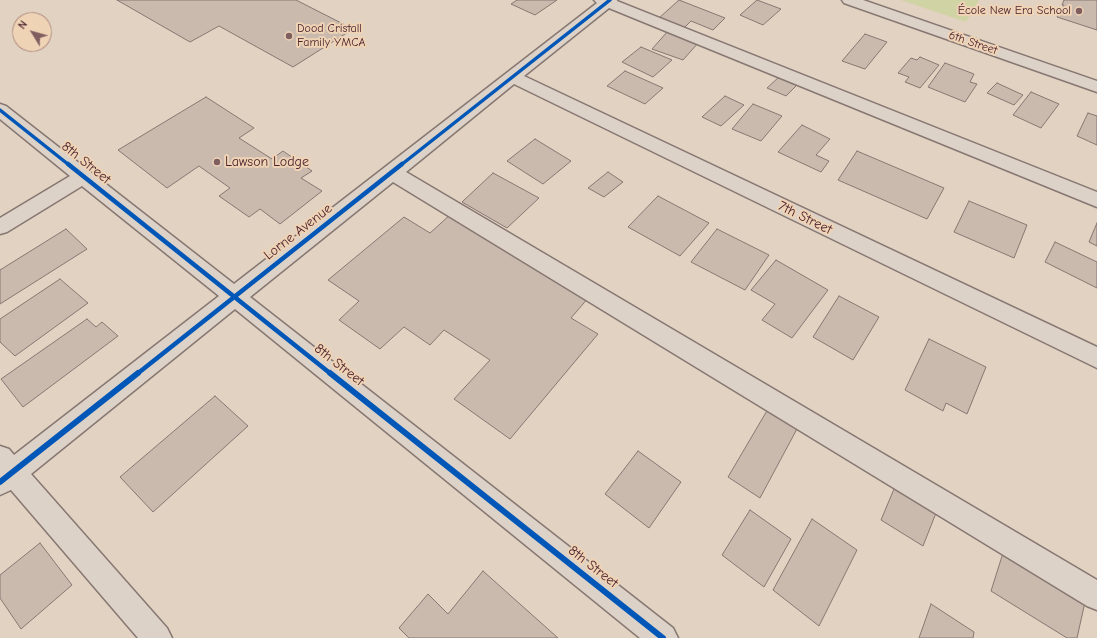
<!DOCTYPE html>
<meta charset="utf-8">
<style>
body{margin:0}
#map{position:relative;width:1097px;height:638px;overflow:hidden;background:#e2d2c2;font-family:"Comic Neue",sans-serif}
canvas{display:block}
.north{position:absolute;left:12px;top:12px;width:40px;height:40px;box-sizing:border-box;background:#efd3b5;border:1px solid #ad8b7e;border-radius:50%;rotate:307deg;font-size:11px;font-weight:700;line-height:16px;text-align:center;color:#4a1f2b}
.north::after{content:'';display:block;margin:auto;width:14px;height:18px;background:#7f5e60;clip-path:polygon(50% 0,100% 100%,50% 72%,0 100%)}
</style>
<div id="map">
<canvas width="1097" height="638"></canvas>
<div class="north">N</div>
</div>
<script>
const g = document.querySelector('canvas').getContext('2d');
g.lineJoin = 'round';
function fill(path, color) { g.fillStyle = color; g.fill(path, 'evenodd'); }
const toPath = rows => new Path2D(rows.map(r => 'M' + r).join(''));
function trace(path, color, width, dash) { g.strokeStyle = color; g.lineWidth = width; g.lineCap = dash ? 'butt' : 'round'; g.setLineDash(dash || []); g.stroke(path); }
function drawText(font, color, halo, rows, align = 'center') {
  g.font = font + ' "Comic Neue",sans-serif'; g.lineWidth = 4; g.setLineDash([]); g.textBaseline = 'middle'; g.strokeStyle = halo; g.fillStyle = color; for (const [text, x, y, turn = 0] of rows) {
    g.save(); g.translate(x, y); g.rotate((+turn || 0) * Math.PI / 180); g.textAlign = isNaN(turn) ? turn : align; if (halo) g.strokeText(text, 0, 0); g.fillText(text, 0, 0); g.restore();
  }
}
const green = toPath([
 [901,0,979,0,966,22]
]);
const building = toPath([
 [117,0,296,0,353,29,293,67,219,26,190,42,117,0],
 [517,0,557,0,535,15,511,4,517,0],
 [679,0,725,18,713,30,691,21,684,28,659,18,679,0],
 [757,0,781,9,763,25,740,15,757,0],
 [1064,0,1097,0,1097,30,1057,17,1064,5,1062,5,1064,0],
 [668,31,699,42,683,60,652,49,668,31],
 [865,34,887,42,865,69,842,61,865,34],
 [641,47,672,60,653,77,622,62,641,47],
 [920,57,939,65,920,88,905,82,909,77,898,73,911,58,917,60,920,57],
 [945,63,974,74,970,82,977,84,965,102,928,87,945,63],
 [625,71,663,88,645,104,607,86,625,71],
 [779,77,797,85,786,96,767,88,779,77],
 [997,83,1023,95,1014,105,987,93,997,83],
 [1031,92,1059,104,1041,128,1013,115,1031,92],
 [725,96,744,105,721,126,702,117,725,96],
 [206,97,254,128,239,138,272,159,283,151,312,171,301,178,322,191,280,224,260,209,249,217,219,196,230,188,199,166,167,188,118,150,206,97],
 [753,104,782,116,761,141,732,129,753,104],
 [1088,113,1097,116,1097,145,1077,136,1088,113],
 [802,125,830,139,816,155,829,161,821,172,778,152,802,125],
 [535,139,571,161,543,184,507,161,535,139],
 [857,151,944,188,927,219,838,180,857,151],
 [608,172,623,182,604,197,588,188,608,172],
 [493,173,539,198,507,228,462,202,493,173],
 [658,196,709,223,680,256,628,227,658,196],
 [969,201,1027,225,1014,258,954,232,969,201],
 [451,214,589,297,571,318,598,334,510,439,454,399,490,360,444,330,430,345,404,327,380,349,339,320,359,301,328,280,404,217,430,233,451,214],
 [1097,223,1097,246,1089,242,1097,223],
 [66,229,87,249,0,304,0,270,66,229],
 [717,229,769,255,745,290,691,262,717,229],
 [1055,242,1097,262,1097,288,1045,262,1055,242],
 [776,260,828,290,792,338,762,320,775,304,751,290,776,260],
 [60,279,88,303,15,356,0,342,0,319,60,279],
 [839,296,879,317,853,360,813,337,839,296],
 [87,319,96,327,102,322,118,336,23,407,1,379,87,319],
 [929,339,986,367,967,414,946,403,943,411,905,390,929,339],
 [215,396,248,426,153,512,120,477,215,396],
 [768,409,798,427,760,498,728,477,768,409],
 [638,451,681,482,649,528,605,494,638,451],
 [894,489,936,513,923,546,881,520,894,489],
 [750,510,791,539,764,587,722,555,750,510],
 [812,519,857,550,819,626,773,590,812,519],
 [40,543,72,585,21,629,0,598,0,575,40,543],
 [1003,553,1085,602,1077,638,1067,638,991,591,1003,553],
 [483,571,558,638,409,638,399,628,428,594,448,614,483,571],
 [931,604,974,632,973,638,919,638,931,604]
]);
const minor = toPath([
 [594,0,617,0,617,1,1097,192,1097,207,609,8,524,76,1097,347,1097,368,514,84,406,172,1097,580,1097,610,1087,606,393,182,250,297,673,628,678,638,640,638,235,309,31,474,167,628,172,638,138,638,11,490,0,495,0,446,9,449,14,455,219,296,82,186,7,232,0,234,0,218,70,176,0,119,0,104,6,106,234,284,597,3,594,0],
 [842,0,863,0,1097,81,1097,92,844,3,842,0]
]);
const cyclewayFar2 = toPath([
 [0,110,69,165],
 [401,165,610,0]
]);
const cyclewayFar1 = toPath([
 [68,164,331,374],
 [137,374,402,164]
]);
const cycleway = toPath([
 [330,373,663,638],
 [0,482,138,373]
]);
const markers = [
 [1079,11,4,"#7f5e60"],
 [289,36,4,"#7f5e60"],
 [217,162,4,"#7f5e60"]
];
const farPoinames = [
 ["École New Era School",1071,11],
 ["Dood Cristall",297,29,"left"],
 ["Family YMCA",297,43,"left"]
];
const farStreetnames = [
 ["6th Street",973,43,19]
];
const poiNames = [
 ["Lawson Lodge",225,162]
];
const streetNames = [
 ["8th Street",86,163,39],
 ["7th Street",805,218,26],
 ["Lorne Avenue",298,232,-38],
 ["8th Street",339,365,38],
 ["8th Street",593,567,38]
];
fill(green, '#d0d3a3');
fill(building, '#cabaad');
trace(building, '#877772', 1);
trace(minor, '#877772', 3);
fill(minor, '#ddd2c7');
trace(cyclewayFar2, '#0057b8', 3.5);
trace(cyclewayFar1, '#0057b8', 4.5);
trace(cycleway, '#0057b8', 6);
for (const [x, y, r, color] of markers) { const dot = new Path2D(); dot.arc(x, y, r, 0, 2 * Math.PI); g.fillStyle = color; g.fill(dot); trace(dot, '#efd3b5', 1.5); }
drawText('12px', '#4a1f2b', '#efd3b5', farPoinames, 'right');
drawText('12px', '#4a1f2b', '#efd3b5', farStreetnames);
drawText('14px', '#4a1f2b', '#efd3b5', poiNames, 'left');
drawText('14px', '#4a1f2b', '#efd3b5', streetNames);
</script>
